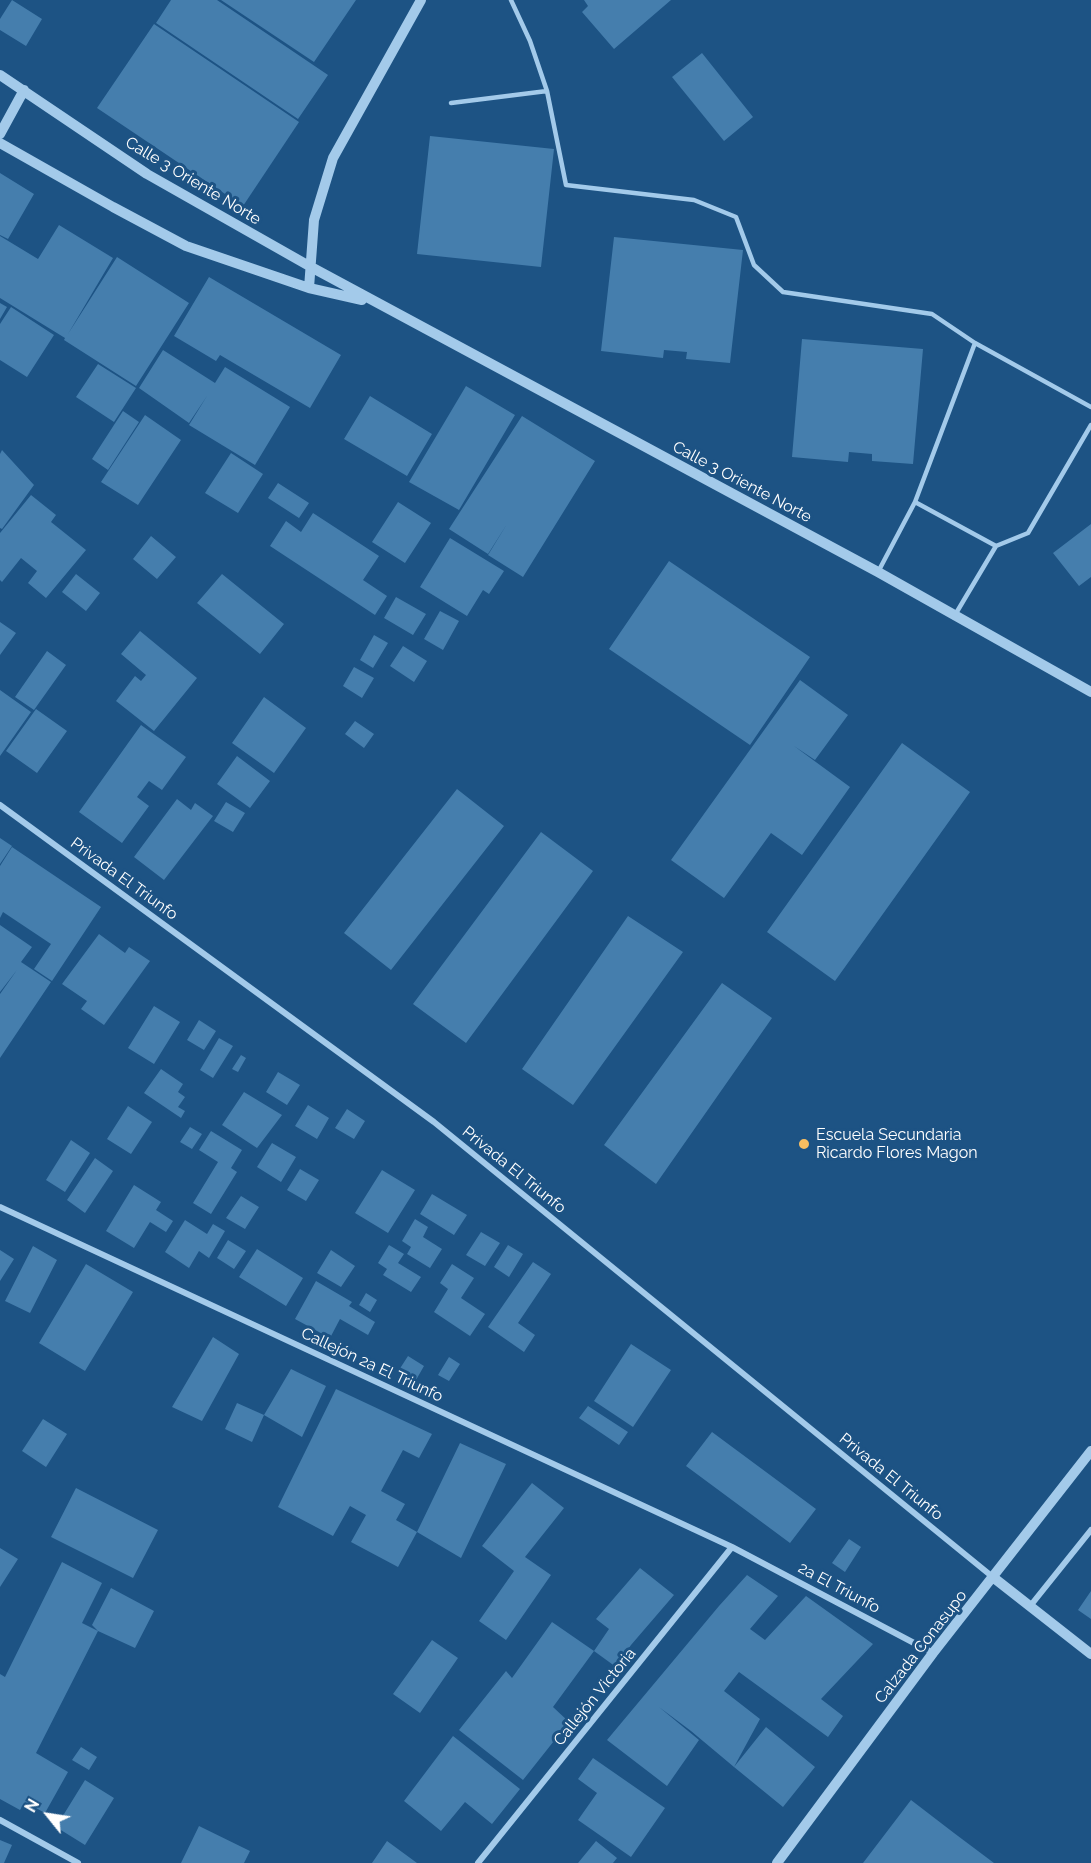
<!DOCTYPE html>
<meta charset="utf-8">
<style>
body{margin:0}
#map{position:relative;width:1091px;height:1863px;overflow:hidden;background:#1d5384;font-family:Raleway,sans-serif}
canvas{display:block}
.north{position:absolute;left:18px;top:1785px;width:60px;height:60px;-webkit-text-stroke:4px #1d5384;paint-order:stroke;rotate:300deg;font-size:16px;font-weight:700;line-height:24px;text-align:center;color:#fff}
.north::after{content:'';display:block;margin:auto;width:21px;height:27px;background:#fff;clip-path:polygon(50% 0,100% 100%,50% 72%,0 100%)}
</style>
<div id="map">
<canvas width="1091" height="1863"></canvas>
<div class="north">N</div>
</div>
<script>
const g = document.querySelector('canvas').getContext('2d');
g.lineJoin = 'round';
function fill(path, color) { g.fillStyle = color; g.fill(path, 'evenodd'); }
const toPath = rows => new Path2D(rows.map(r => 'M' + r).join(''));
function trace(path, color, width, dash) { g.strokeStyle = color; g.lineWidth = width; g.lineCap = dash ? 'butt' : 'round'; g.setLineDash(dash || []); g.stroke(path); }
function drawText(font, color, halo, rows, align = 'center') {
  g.font = font + ' Raleway,sans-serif'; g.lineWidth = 6; g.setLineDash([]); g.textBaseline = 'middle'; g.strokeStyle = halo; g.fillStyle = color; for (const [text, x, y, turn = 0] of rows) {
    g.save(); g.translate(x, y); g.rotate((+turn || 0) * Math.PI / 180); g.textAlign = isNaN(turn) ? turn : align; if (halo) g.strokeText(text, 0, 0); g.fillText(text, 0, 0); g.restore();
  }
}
const building = toPath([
 [12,0,42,19,26,46,0,30,0,19],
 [171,0,217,0,328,75,298,119,156,23],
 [221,0,356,0,314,62],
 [584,0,671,0,614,49,582,12,588,6],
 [154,24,299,122,243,206,97,108],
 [702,53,753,117,724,141,672,77],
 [430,136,554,149,541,267,417,254],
 [0,173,34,194,8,239,0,235],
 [59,225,113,258,68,334,117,257,189,303,136,386,64,340,65,338,0,298,0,236,38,259],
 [614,237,743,250,730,363,686,359,687,352,664,350,663,358,601,351],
 [209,277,341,355,310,408,220,355,216,361,174,336],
 [0,303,7,307,0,319],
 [11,307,54,335,27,377,0,360,0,324],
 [802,339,923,349,913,464,872,461,872,454,849,452,848,462,792,457],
 [163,350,215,383,225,367,290,407,255,465,189,425,207,396,189,423,139,388],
 [98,364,136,388,114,422,76,397],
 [466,386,515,415,459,510,409,482],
 [370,396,432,434,407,476,344,439],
 [123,411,139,422,108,470,92,459],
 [145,415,181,440,138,505,101,482],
 [522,416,595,461,523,577,488,555,507,524,488,554,449,529],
 [2,450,34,485,2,529,0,528,0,454],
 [231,453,263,474,238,513,205,493],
 [278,483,309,503,299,518,268,498],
 [31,495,56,515,51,522,86,550,46,598,28,583,37,571,21,558,2,582,0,580,0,533],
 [398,502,431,523,405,563,372,542],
 [313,513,379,556,363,580,387,596,375,615,270,546,286,521,301,532],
 [1091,524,1091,577,1079,586,1053,553],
 [151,536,176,557,157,579,133,559],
 [450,538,504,571,489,594,483,590,467,616,420,587],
 [669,561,810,657,750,745,609,649],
 [76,574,100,593,86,611,62,592],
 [222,574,284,624,260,654,197,603],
 [396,597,426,614,413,635,384,618],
 [440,611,459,621,443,650,424,639],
 [0,622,16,633,0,655],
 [140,631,197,678,154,731,116,701,135,676,141,681,146,675,121,654],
 [374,635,388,643,373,668,360,660],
 [403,646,427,661,414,682,390,666],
 [47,651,66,665,34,710,15,697],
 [354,667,374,678,362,698,343,686],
 [800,680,848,715,815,760,794,746,850,787,802,855,771,833,724,898,671,860],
 [0,690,31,712,0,756],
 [264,697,306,728,274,773,232,743],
 [36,709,67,731,37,773,6,751],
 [355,721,374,734,364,748,345,734],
 [141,725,186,757,162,790,149,781,137,797,149,806,122,843,79,812],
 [902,743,970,792,835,981,767,932],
 [237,756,270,781,250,808,217,784],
 [457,789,504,826,391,970,344,933],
 [177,799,191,810,195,803,213,816,164,880,134,857],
 [226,802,245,813,233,832,214,821],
 [541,832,593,871,466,1043,413,1004],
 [0,838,12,846,0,864],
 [12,847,101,907,52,981,34,969,51,944,3,912,0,918,0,866],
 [628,916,683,952,573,1105,522,1069],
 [0,925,32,947,21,962,51,982,0,1058,0,994,17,970,0,992],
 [99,934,125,953,129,947,150,961,104,1025,81,1009,87,1001,62,984],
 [722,983,772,1018,656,1184,604,1145],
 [154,1006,180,1022,154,1064,128,1048],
 [199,1020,216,1031,204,1050,187,1040],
 [219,1038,233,1046,213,1078,200,1070],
 [241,1055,246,1058,238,1072,232,1069],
 [161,1069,183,1084,178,1092,185,1097,178,1107,185,1111,181,1118,144,1093],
 [278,1072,300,1085,287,1105,266,1092],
 [244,1092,282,1115,257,1148,222,1125],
 [308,1105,329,1118,317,1139,295,1126],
 [128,1106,152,1122,131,1154,107,1139],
 [347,1109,365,1121,354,1139,335,1128],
 [190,1127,202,1134,192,1149,180,1142],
 [211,1131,242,1150,231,1168,237,1172,211,1214,193,1203,218,1162,199,1150],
 [71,1140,90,1153,65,1192,46,1180],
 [272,1143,296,1157,281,1182,257,1167],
 [95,1158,113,1171,85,1213,67,1200],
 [300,1169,319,1180,306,1201,287,1190],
 [382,1170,415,1190,388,1233,355,1213],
 [134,1185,161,1202,156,1210,173,1221,166,1232,150,1222,134,1248,106,1231],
 [432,1194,467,1215,454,1235,420,1214],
 [241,1196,259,1207,245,1229,226,1218],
 [415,1219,428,1227,423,1237,442,1249,430,1268,407,1254,411,1247,402,1241],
 [185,1220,207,1234,213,1224,225,1231,209,1258,199,1251,189,1268,165,1252],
 [481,1232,500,1243,485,1266,466,1255],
 [228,1240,246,1251,234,1269,217,1258],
 [389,1245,404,1254,398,1263,421,1277,411,1292,383,1275,387,1269,378,1263],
 [508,1245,523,1254,509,1277,494,1267],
 [33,1246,57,1260,30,1313,5,1301],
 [257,1249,303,1278,286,1306,239,1277],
 [0,1250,14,1259,0,1281],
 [331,1250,355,1266,341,1287,317,1273],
 [533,1262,551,1274,518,1323,535,1335,524,1352,488,1327],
 [86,1264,133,1292,85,1371,39,1343],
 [452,1264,474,1278,461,1298,485,1314,470,1336,434,1312,448,1289,440,1283],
 [316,1281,352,1302,349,1306,375,1322,368,1335,340,1319,330,1338,295,1319],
 [366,1293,377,1300,370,1312,359,1305],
 [213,1337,239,1354,202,1421,172,1407],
 [631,1344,671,1370,633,1427,594,1401],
 [408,1356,424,1366,416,1380,399,1370],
 [449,1357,460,1364,449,1381,438,1375],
 [291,1369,326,1386,302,1437,264,1415],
 [336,1389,432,1434,419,1458,403,1450,381,1491,405,1504,396,1520,417,1532,398,1567,351,1542,366,1515,350,1506,333,1536,278,1507],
 [237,1403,264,1415,252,1442,225,1429],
 [588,1406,628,1432,619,1445,579,1418],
 [43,1419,67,1434,46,1467,22,1451],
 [712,1432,816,1509,790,1543,686,1466],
 [460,1443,506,1464,461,1558,417,1532],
 [532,1483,564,1508,525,1557,551,1575,506,1640,479,1621,514,1571,482,1546],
 [76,1488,158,1530,133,1578,51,1537],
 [849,1539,861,1547,845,1572,832,1563],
 [0,1548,18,1559,0,1587],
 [62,1562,102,1583,82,1623,98,1631,92,1625,111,1588,154,1611,135,1648,98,1631,36,1753,68,1772,45,1813,25,1802,20,1810,0,1799,0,1674,5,1677],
 [640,1568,674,1595,631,1645,616,1667,594,1651,609,1629,596,1619],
 [747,1575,778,1596,750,1629,765,1640,806,1596,873,1644,821,1699,843,1716,828,1737,739,1672,724,1691,760,1719,734,1767,691,1731,659,1707,699,1740,667,1786,607,1740,719,1606],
 [1091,1591,1091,1619,1078,1610],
 [552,1622,594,1651,553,1707,569,1722,523,1780,459,1730,506,1671,512,1678],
 [432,1640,458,1658,420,1713,393,1694],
 [766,1727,815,1767,783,1807,734,1767],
 [453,1736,520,1789,492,1824,465,1802,441,1831,404,1801],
 [81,1747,97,1757,89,1770,72,1760],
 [593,1758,665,1808,631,1857,578,1820,597,1793,578,1779],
 [85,1780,114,1798,85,1845,56,1827],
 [911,1800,954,1833,994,1863,863,1863],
 [199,1826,250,1851,244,1863,181,1863],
 [0,1840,12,1845,4,1863,0,1863],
 [387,1841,417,1863,372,1863],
 [596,1841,617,1858,613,1863,578,1863]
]);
const service = toPath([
 [511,0,530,41,547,91,566,185,694,200,736,217,754,265,783,292,932,314,975,343,1091,407],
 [451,103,547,91],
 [915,502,996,546],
 [878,572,915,502,975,343],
 [955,615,996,546,1028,533,1091,425]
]);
const minor = toPath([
 [0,805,434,1122,994,1578],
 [0,1207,732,1547,933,1653],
 [1031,1605,1091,1530],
 [0,1820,78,1863],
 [478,1863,732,1547]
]);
const tertiary = toPath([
 [0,75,147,174,311,267,878,572,1091,692],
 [0,134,24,90],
 [0,143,113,207,186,246,309,288,362,300],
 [309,288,314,220,333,158,421,0],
 [994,1578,1091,1654],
 [777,1863,933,1653,1091,1451]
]);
const markers = [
 [804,1144,6,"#fabf61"]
];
const streetNames = [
 ["Calle 3 Oriente Norte",193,181,31],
 ["Calle 3 Oriente Norte",742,482,28],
 ["Privada El Triunfo",124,879,36],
 ["Privada El Triunfo",514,1170,39],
 ["Callejón 2a El Triunfo",372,1365,25],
 ["Privada El Triunfo",891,1477,39],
 ["2a El Triunfo",839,1588,28],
 ["Calzada Conasupo",921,1647,-52],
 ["Callejón Victoria",595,1697,-51]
];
const poiNames = [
 ["Escuela Secundaria",816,1135],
 ["Ricardo Flores Magon",816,1153]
];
fill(building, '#457ead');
trace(service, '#a3caea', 4.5);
trace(minor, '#a3caea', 6);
trace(tertiary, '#a3caea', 10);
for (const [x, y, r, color] of markers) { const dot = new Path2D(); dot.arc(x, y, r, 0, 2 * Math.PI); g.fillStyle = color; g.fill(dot); trace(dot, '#1d5384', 2); }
drawText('16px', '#fff', '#1d5384', streetNames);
drawText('16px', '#fff', '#1d5384', poiNames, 'left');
</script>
